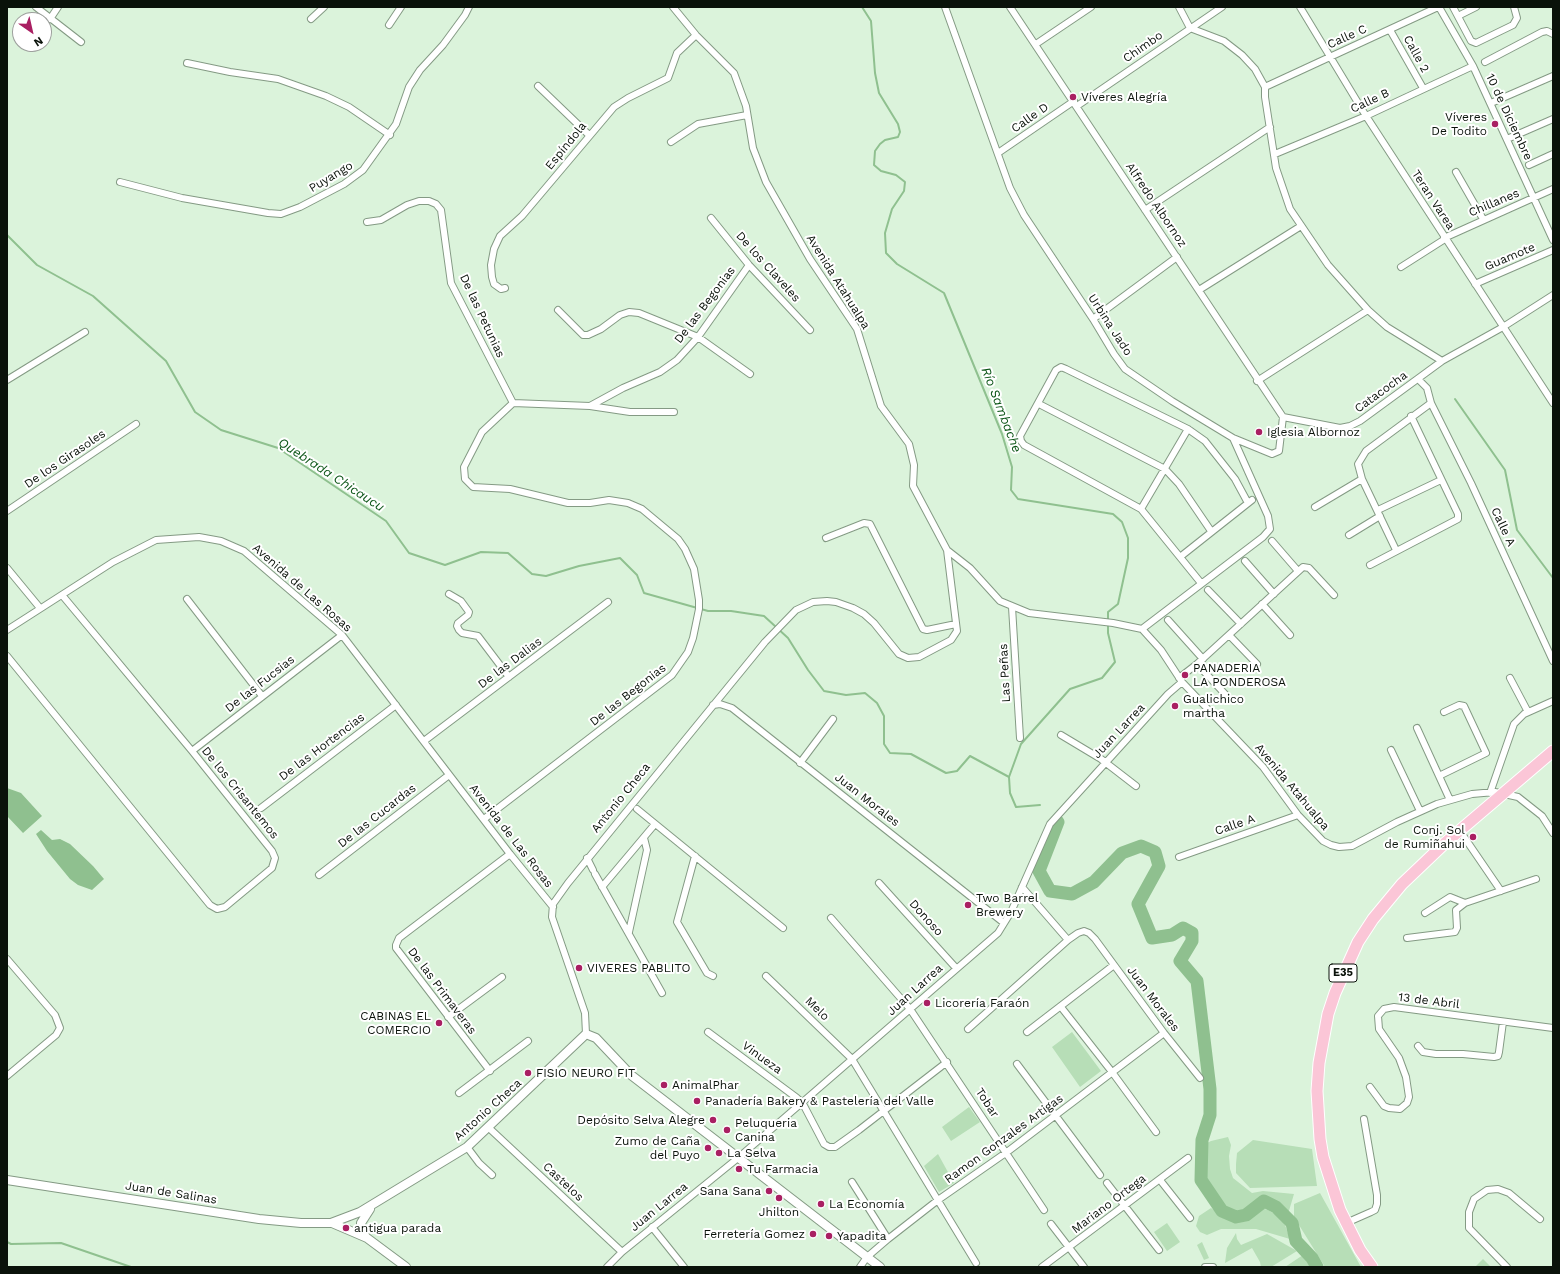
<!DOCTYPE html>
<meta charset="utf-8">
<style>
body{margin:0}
#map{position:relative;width:1560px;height:1274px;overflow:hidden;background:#dbf3db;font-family:"Work Sans",sans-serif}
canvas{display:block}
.frame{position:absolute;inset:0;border:8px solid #0a120a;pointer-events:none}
.north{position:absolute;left:12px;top:12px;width:40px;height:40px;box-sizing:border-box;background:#fff;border:1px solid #9da09d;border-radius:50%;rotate:146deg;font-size:11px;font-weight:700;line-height:16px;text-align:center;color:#0a120a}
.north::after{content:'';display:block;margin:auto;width:14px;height:18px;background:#a91f62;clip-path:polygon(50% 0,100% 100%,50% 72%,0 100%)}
</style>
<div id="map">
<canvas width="1560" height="1274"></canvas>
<div class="frame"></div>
<div class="north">N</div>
</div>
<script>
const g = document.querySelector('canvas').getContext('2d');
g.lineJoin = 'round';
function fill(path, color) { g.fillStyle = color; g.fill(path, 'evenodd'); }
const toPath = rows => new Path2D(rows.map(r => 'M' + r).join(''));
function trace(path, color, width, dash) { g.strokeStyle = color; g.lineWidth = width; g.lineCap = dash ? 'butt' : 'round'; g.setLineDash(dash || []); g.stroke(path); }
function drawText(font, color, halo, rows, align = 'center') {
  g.font = font + ' "Work Sans",sans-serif'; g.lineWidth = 4; g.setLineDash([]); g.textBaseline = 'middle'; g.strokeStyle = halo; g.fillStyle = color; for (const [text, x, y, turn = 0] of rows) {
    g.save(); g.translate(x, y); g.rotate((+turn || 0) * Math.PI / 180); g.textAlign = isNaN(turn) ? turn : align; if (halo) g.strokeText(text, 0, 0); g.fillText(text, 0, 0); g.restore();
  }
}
const green = toPath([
 [1072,1032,1101,1071,1080,1087,1052,1047],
 [969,1107,980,1122,951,1141,942,1127],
 [1228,1137,1231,1145,1229,1156,1230,1169,1233,1178,1252,1193,1263,1191,1294,1194,1288,1214,1271,1199,1264,1196,1243,1212,1235,1212,1223,1205,1205,1178,1201,1146,1211,1141],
 [1253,1140,1312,1149,1317,1186,1250,1188,1236,1173,1236,1164,1237,1153],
 [938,1154,954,1183,939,1192,924,1166],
 [1320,1193,1361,1267,1325,1267,1294,1217,1294,1204],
 [1211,1208,1220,1215,1239,1222,1245,1220,1261,1208,1268,1210,1280,1217,1285,1225,1290,1239,1256,1229,1221,1229,1207,1235,1200,1232,1196,1226,1199,1216],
 [1167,1223,1180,1242,1167,1251,1154,1232],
 [1236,1233,1237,1239,1241,1245,1267,1234,1297,1251,1271,1267,1261,1267,1260,1262,1252,1248,1225,1263,1227,1248],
 [1202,1242,1209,1258,1204,1260,1197,1245],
 [1303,1255,1310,1267,1285,1267],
 [1483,1259,1491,1267,1475,1267]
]);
const water = toPath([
 [7,788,21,793,42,816,23,833,7,816],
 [41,830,52,840,60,839,70,844,93,866,104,879,92,890,78,885,70,879,47,851,36,834]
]);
const stream = toPath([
 [862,7,871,21,875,73,879,93,898,124,900,132,898,137,885,140,880,144,875,151,874,165,881,171,896,175,905,182,904,191,892,209,885,233,886,253,897,264,944,293,1002,434,1012,467,1011,490,1018,499,1113,514,1122,522,1128,538,1128,558,1118,604,1108,612,1108,633,1115,662,1102,678,1070,689,1021,744,1009,777,1010,793,1016,807,1040,805],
 [7,235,37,265,93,296,166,361,195,412,221,430,278,448,386,521,409,553,445,565,481,552,508,553,532,574,546,576,579,566,620,558,637,575,644,593,708,611,731,611,764,616,788,638,808,670,824,691,846,695,865,693,877,703,884,716,884,744,890,753,911,754,946,773,957,771,970,756,1009,777],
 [1455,399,1505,470,1517,530,1553,578],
 [7,1242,11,1244,61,1243,131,1267]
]);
const river = toPath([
 [1058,822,1039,871,1050,891,1072,894,1094,882,1122,853,1141,846,1155,852,1159,866,1138,904,1152,938,1172,935,1183,928,1192,933,1192,941,1180,961,1197,981,1210,1089,1210,1115,1202,1140,1201,1180,1222,1211,1236,1217,1246,1215,1264,1201,1276,1207,1292,1223,1296,1241,1312,1258,1317,1267]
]);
const minor = toPath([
 [36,7,81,42],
 [673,7,696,35,734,73,746,106,753,148,766,182,810,259,857,329,881,406,909,444,914,465,913,486,947,550,970,568,1000,601,1029,613,1113,623,1142,629,1161,650,1182,682,1263,767,1298,815,1323,841,1331,845,1339,847,1352,846,1397,822,1437,804,1472,794,1495,792,1518,797,1542,816,1553,833],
 [945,7,1010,188,1024,215,1093,319,1114,354,1125,369,1172,401,1233,438,1272,454,1279,451,1283,417,1340,428,1350,426,1360,421,1442,361,1503,327,1553,295],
 [1010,7,1283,417],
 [1179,7,1190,28,1224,41,1242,55,1255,69,1265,87,1265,97,1276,168,1290,209,1328,265,1368,310,1387,327,1442,361],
 [1300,7,1366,116,1553,403],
 [1439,7,1473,66,1553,240],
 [1453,7,1471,41,1476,43,1513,25,1517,18,1514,7],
 [1458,16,1476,7],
 [50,19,58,7],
 [311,19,324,7],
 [389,25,401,7],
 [1390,30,1423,88],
 [1036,44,1091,7],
 [1485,62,1542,32,1547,31,1553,34],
 [187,63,230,72,278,79,326,96,349,107,390,135],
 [538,86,589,135],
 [1265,87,1438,7],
 [1491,103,1553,76],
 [1077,106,1222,7],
 [1507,139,1553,119],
 [671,142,698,124,747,115],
 [998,153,1074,101],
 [1275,154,1366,116,1473,66],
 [1529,165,1553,154],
 [1456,172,1483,219],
 [120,182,182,198,268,213,281,214,300,207,344,184,363,170,396,124,409,87,420,70,443,45,465,15,469,7],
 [1145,210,1270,127],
 [711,218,749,265,810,330],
 [367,222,381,220,407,205,419,201,429,201,436,204,441,210,451,283,513,403],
 [1444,238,1553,189],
 [1401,267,1445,239],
 [1475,284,1553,250],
 [505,288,501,289,494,284,492,277,491,265,494,249,500,236,522,216,614,107,628,98,668,78,677,53,696,35],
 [1199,290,1301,226],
 [558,310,583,335,588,335,601,329,620,315,629,312,639,313,698,337,750,374],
 [1093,319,1177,257],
 [1418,379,1427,388,1431,403,1471,483,1553,661],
 [7,380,85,332],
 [1257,381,1368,310],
 [1039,404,1165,469,1179,484,1211,531],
 [590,406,630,412,674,412],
 [1315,507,1362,479],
 [1141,509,1188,429],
 [1378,510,1441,480],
 [7,511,136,424],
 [1349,535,1380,516],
 [826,538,864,523,870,524,923,629,927,630,956,624],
 [1272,541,1298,571],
 [1396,550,1362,479,1358,464,1366,451,1431,403],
 [1180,557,1252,500],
 [1245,561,1274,594],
 [1370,565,1458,519,1458,514,1411,416],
 [7,568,40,608],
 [1201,583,1141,509,1024,445,1021,441,1020,436,1056,370,1061,367,1066,369,1188,429,1205,441,1235,479,1248,503],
 [1208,590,1241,624],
 [449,594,461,601,469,612,468,615,458,623,457,626,459,630,462,633,478,636,509,677],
 [187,599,262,696],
 [1262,604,1290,635],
 [1012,607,1020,738],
 [1168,620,1203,659],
 [1142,629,1263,537,1270,529,1268,516,1233,438],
 [7,630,113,562,156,540,199,537,221,541,244,551,342,635,510,854,553,907],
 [1229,635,1257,664],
 [7,656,210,905,217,909,225,907,272,868,275,858,272,851,192,751,62,595],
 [1197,664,1225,694],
 [1179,678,1197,664,1303,567,1309,568,1334,595],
 [1510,678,1528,712],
 [713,705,720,704,732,708,1004,923],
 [1417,728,1450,800],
 [1061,735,1101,759,1136,786],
 [424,741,608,602],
 [1391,750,1420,811],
 [192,751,342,635],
 [800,763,833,719],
 [1439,776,1486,753,1464,706,1459,705,1444,712],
 [1490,793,1514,724,1524,714,1553,701],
 [261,808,396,705],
 [637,809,783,928],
 [484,819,672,675,688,652,693,638,699,609,699,600,694,569,685,549,678,539,642,509,628,503,609,500,590,503,568,503,510,489,473,487,465,479,464,467,482,432,513,403,590,406,623,388,660,372,677,360,698,337,749,265],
 [1460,831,1501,891],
 [695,856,677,922,707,973,713,976],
 [1179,857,1298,815],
 [587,858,593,870],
 [595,874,662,993],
 [319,875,449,775],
 [879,883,956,968],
 [602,887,655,824],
 [1022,887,1068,940],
 [1425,913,1450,897,1465,903],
 [831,918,910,1009,1044,1210],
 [629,932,647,850,644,838],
 [1407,938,1455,932,1457,928,1456,910,1465,903,1536,879],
 [7,959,55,1015,60,1028,56,1035,7,1076],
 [766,976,852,1059,976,1263],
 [1061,1007,1112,1072,1156,1132],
 [448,1017,502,977],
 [968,1029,1068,940,1078,933,1084,931,1089,933,1095,939,1164,1033,1200,1078],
 [708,1032,797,1098,802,1102,824,1144,829,1147,835,1147,859,1130,947,1062],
 [1027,1032,1114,965],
 [586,1034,585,1013,552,917,553,904,568,883,765,642,796,610,813,602,827,601,836,602,853,608,864,614,874,623,899,654,908,658,919,657,951,640,957,631,947,550],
 [1418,1046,1423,1052,1436,1054,1463,1054,1494,1057,1498,1056,1499,1052,1503,1022],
 [1017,1064,1100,1175],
 [490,1071,396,948,396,945,399,938,510,854],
 [1370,1087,1384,1106,1389,1108,1400,1109,1407,1103,1409,1097,1406,1077,1399,1058,1379,1029,1378,1016,1384,1009,1394,1007,1553,1028],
 [459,1093,528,1041],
 [489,1128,622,1252],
 [467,1147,479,1163,492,1175],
 [1160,1180,1190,1218],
 [852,1182,888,1239],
 [1107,1183,1159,1250],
 [1346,1223,1371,1212,1375,1210,1377,1204,1377,1195,1364,1119],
 [1051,1224,1084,1267],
 [652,1227,684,1267],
 [607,1267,622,1252,738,1158,998,933,1011,912,1050,824,1168,694,1182,682],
 [860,1267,867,1257,888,1239,938,1200,1007,1152,1164,1033],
 [1042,1267,1188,1158],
 [1205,1267,1213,1267],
 [1507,1267,1469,1228,1469,1212,1474,1199,1487,1190,1498,1189,1509,1193,1540,1219]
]);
const tertiary = toPath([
 [7,1180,259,1219,301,1223,331,1223,360,1212,467,1147,586,1034,596,1038,631,1075,880,1267],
 [332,1223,367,1238,406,1267],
 [366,1237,361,1229,361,1223,370,1209]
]);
const trunk = toPath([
 [1372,1267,1360,1250,1340,1210,1323,1157,1320,1139,1317,1091,1319,1063,1328,1014,1335,993,1358,942,1373,919,1402,884,1444,844,1553,751]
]);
const markers = [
 [1073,97,4,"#a91f62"],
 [1495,124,4,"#a91f62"],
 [1259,432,4,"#a91f62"],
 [1185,675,4,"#a91f62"],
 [1175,706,4,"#a91f62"],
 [1473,837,4,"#a91f62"],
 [968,905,4,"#a91f62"],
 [579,968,4,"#a91f62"],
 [927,1003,4,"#a91f62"],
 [439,1023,4,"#a91f62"],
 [528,1073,4,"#a91f62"],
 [664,1085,4,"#a91f62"],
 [697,1101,4,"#a91f62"],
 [713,1120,4,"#a91f62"],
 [727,1130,4,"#a91f62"],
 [708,1148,4,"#a91f62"],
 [719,1153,4,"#a91f62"],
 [739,1169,4,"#a91f62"],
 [769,1191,4,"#a91f62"],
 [779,1198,4,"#a91f62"],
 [821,1204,4,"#a91f62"],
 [346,1228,4,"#a91f62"],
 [813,1234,4,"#a91f62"],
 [829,1236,4,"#a91f62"]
];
const shields = [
 [1343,973,28]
];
const shieldNames = [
 ["E35",1343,973]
];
const streetNames = [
 ["Calle C",1347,37,-24],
 ["Chimbo",1143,47,-35],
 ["Calle 2",1416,54,61],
 ["Calle B",1370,101,-25],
 ["10 de Diciembre",1509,117,65],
 ["Calle D",1030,118,-35],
 ["Espíndola",566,146,-51],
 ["Puyango",331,177,-31],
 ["Teran Varea",1433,200,57],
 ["Chillanes",1494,203,-23],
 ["Alfredo Albornoz",1156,205,56],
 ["Guamote",1510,257,-23],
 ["De los Claveles",768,267,48],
 ["Avenida Atahualpa",838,282,58],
 ["De las Begonias",705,305,-53],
 ["De las Petunias",482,316,65],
 ["Urbina Jado",1110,325,57],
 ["Catacocha",1381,392,-36],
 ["De los Girasoles",65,459,-34],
 ["Calle A",1503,527,65],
 ["Avenida de Las Rosas",302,588,41],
 ["De las Dalias",510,663,-37],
 ["Las Peñas",1005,673,-93],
 ["De las Fucsias",260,684,-38],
 ["De las Begonias",628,695,-38],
 ["Juan Larrea",1119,731,-47],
 ["De las Hortencias",322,747,-37],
 ["Avenida Atahualpa",1292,787,50],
 ["De los Crisantemos",240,793,51],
 ["Antonio Checa",621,798,-51],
 ["Juan Morales",867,800,38],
 ["De las Cucardas",377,816,-38],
 ["Calle A",1235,825,-19],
 ["Avenida de Las Rosas",511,836,52],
 ["Donoso",926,918,48],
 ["Juan Larrea",915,990,-42],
 ["De las Primaveras",442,991,53],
 ["Juan Morales",1153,999,53],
 ["13 de Abril",1429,1001,7],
 ["Melo",817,1009,44],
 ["Vinueza",762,1058,36],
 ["Tobar",987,1103,57],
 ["Antonio Checa",488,1110,-42],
 ["Ramon Gonzales Artigas",1004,1139,-36],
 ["Castelos",563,1182,43],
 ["Juan de Salinas",171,1193,9],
 ["Mariano Ortega",1109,1204,-37],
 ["Juan Larrea",659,1207,-39]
];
const poiNames = [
 ["Víveres Alegría",1081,97],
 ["Víveres",1487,117,"right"],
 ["De Todito",1487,131,"right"],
 ["Iglesia Albornoz",1267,432],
 ["PANADERIA",1193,668],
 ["LA PONDEROSA",1193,682],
 ["Gualichico",1183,699],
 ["martha",1183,713],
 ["Conj. Sol",1465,830,"right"],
 ["de Rumiñahui",1465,844,"right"],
 ["Two Barrel",976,898],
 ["Brewery",976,912],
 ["VIVERES PABLITO",587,968],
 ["Licorería Faraón",935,1003],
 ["CABINAS EL",431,1016,"right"],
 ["COMERCIO",431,1030,"right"],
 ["FISIO NEURO FIT",536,1073],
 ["AnimalPhar",672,1085],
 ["Panadería Bakery & Pastelería del Valle",705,1101],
 ["Depósito Selva Alegre",705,1120,"right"],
 ["Peluqueria",735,1123],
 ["Canina",735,1137],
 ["Zumo de Caña",700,1141,"right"],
 ["del Puyo",700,1155,"right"],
 ["La Selva",727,1153],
 ["Tu Farmacia",747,1169],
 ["Sana Sana",761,1191,"right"],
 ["La Economía",829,1204],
 ["Jhilton",779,1212,"center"],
 ["antigua parada",354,1228],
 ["Ferretería Gomez",805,1234,"right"],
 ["Yapadita",837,1236]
];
const waterNames = [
 ["Río Sambache",1001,410,69],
 ["Quebrada Chicaucu",331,475,33]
];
fill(green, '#b7deb7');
fill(water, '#8fc08f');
trace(stream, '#8fc08f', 2);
trace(river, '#8fc08f', 13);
trace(minor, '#849a84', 8);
trace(tertiary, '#849a84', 10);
trace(trunk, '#fff', 13);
trace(minor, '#fff', 6);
trace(tertiary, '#fff', 8);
trace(trunk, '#fbc6d7', 11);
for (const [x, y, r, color] of markers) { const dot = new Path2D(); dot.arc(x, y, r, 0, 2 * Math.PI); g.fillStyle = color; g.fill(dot); trace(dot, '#fff', 1.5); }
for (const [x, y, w] of shields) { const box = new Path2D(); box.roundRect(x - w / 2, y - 9, w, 18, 3); g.fillStyle = '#fff'; g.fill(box); trace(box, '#0a120a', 1); }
drawText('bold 11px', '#0a120a', null, shieldNames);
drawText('12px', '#0a120a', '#fff', streetNames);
drawText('12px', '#0a120a', '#fff', poiNames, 'left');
drawText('italic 13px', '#0b5516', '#fff', waterNames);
</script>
